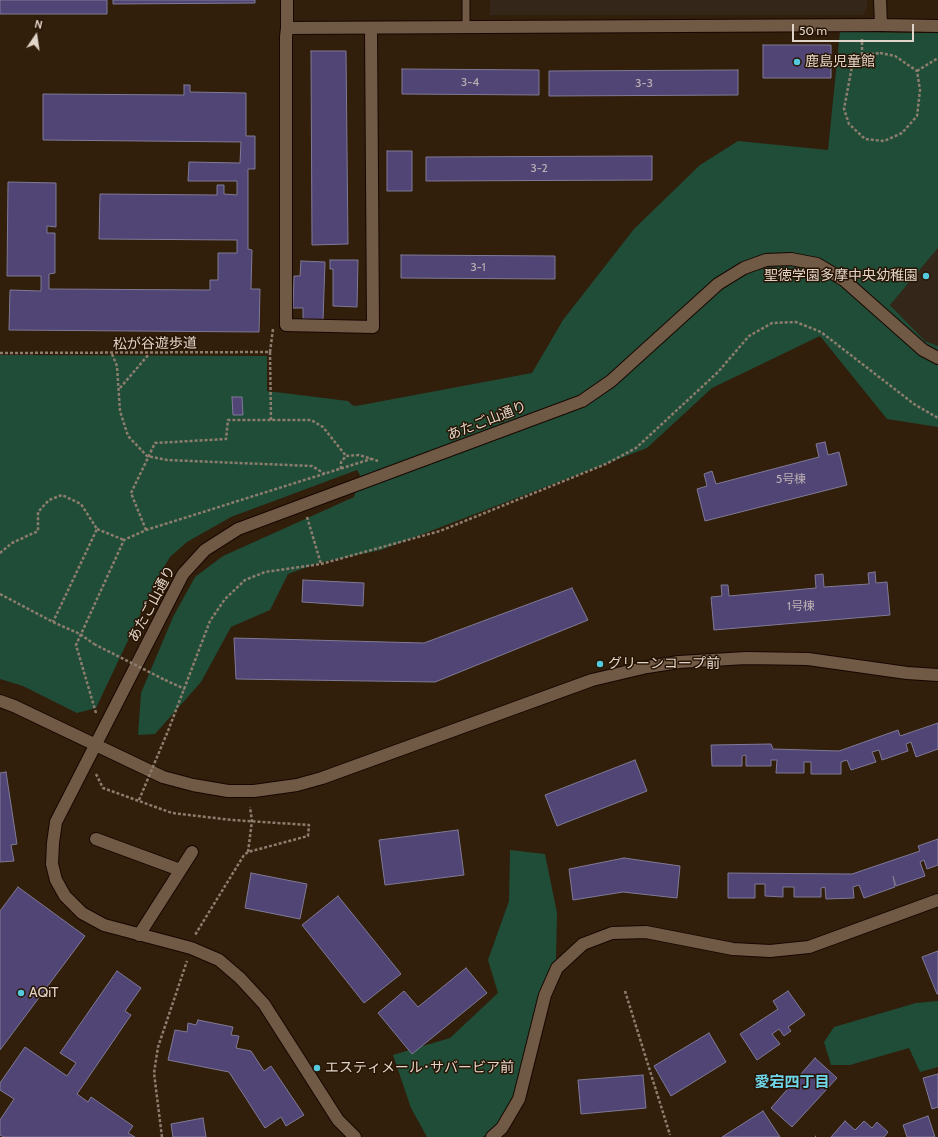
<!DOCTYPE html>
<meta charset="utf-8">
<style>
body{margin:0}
#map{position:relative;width:938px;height:1137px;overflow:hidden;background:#311e0b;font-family:Cabin,sans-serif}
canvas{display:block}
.north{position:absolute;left:16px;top:16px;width:40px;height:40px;-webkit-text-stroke:3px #271403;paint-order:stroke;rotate:13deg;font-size:11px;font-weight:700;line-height:16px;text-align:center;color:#e1d4c8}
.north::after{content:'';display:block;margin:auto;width:14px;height:18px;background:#e1d4c8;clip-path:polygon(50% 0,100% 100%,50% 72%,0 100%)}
.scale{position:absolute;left:792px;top:24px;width:122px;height:18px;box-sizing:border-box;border:2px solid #e1d4c8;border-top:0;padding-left:5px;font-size:12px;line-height:14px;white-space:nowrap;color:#e1d4c8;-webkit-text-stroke:3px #271403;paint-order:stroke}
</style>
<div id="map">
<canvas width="938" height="1137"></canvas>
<div class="north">N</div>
<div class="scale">50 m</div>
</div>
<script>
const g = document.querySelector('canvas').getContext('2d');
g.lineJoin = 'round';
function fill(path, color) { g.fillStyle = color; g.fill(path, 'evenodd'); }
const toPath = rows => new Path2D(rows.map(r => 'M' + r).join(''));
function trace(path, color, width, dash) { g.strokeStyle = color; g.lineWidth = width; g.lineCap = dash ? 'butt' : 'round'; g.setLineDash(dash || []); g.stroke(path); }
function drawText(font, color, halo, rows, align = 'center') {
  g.font = font + ' Cabin,"Noto Sans JP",sans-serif'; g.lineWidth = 3; g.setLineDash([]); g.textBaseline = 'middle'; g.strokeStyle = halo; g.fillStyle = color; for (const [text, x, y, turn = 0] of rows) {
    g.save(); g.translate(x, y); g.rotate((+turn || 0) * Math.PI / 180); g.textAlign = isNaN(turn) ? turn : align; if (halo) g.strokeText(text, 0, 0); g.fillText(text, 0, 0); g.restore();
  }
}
const education = toPath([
 [490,0,867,0,867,8,863,15,490,15],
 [938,248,938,346,925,341,890,305]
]);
const green = toPath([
 [840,32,938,33,938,248,890,305,925,341,938,346,938,427,887,419,820,336,712,388,647,448,381,550,318,563,288,574,270,610,231,627,201,682,155,734,138,735,141,693,173,617,195,577,223,556,354,497,360,475,357,470,231,517,187,542,170,557,157,579,96,708,77,713,23,686,0,679,0,355,267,356,267,391,348,401,352,405,356,406,532,373,563,320,634,229,700,165,738,141,828,150],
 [510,850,545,854,557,913,556,959,534,1013,515,1099,499,1127,482,1137,427,1137,411,1108,393,1055,450,1038,498,993,488,960,509,901],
 [938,1001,938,1067,920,1072,909,1048,850,1065,831,1065,824,1042,834,1027,916,1003]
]);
const building = toPath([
 [0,0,107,0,107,14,0,14,0,0],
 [113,0,255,0,255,3,113,4,113,0],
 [763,45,831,45,831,78,763,78,763,45],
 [311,51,346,51,348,244,312,245,311,51],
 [402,69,539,70,539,95,402,94,402,69],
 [738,70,738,95,549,96,549,71,738,70],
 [184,85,190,85,190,92,246,93,246,136,255,136,255,169,248,169,248,249,252,250,251,289,260,289,259,332,9,330,10,290,41,291,41,276,7,276,8,182,56,183,56,227,47,226,47,233,55,233,55,273,49,274,49,289,210,290,210,280,218,280,218,253,237,253,237,240,99,239,100,194,217,195,217,185,224,185,224,194,237,195,237,181,188,181,189,162,240,163,241,142,43,140,43,94,184,95,184,85],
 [387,151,412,151,412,191,387,191,387,151],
 [652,156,652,180,426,181,426,157,652,156],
 [401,255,555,256,555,279,401,278,401,255],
 [330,260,358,260,357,307,333,306,333,269,330,269,330,260],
 [301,261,325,262,323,320,303,319,303,308,293,308,294,276,300,276,301,261],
 [232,397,242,397,243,415,233,415,232,397],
 [825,442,828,455,839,452,847,485,705,521,697,489,707,486,704,474,712,471,716,484,819,457,816,444,825,442],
 [875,572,876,583,887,582,890,615,714,630,711,597,722,596,721,585,728,585,729,596,816,588,815,575,823,574,824,587,869,584,868,573,875,572],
 [303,580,364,583,363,606,302,602,303,580],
 [572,588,588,620,435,682,236,679,234,638,424,643,572,588],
 [938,723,938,749,916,757,911,742,906,744,908,751,882,760,879,750,872,752,876,762,851,770,847,760,841,762,841,774,811,774,811,762,804,762,804,773,776,773,777,760,771,760,771,766,746,766,746,755,742,756,742,766,712,766,711,745,771,744,773,749,839,751,898,730,900,736,938,723],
 [635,760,647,791,557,826,545,795,635,760],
 [6,772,17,844,11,845,14,861,0,862,0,773,6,772],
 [458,830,464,875,385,885,379,840,458,830],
 [938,839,938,865,927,869,924,860,920,862,925,876,896,886,893,876,895,887,864,898,859,885,853,887,854,898,826,899,825,887,821,888,821,897,794,897,794,887,783,887,783,897,765,896,765,884,755,884,755,898,728,898,728,873,852,874,920,851,918,846,938,839],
 [624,858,680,866,677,898,623,892,573,900,569,869,624,858],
 [251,873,307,884,300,919,245,908,251,873],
 [18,887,85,936,0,1050,0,911,18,887],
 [338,896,401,974,364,1003,302,925,338,896],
 [938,951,938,994,937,994,922,957,938,951],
 [466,968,487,993,412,1054,378,1013,404,991,418,1007,466,968],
 [117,971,141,988,125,1011,131,1015,77,1094,88,1102,91,1097,133,1126,128,1133,135,1137,4,1137,0,1135,0,1120,14,1099,0,1090,0,1083,25,1047,67,1076,76,1063,60,1053,117,971],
 [788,991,805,1015,788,1027,791,1031,784,1036,779,1029,772,1034,780,1044,757,1060,740,1034,778,1009,773,1001,788,991],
 [198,1020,233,1027,231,1035,239,1036,236,1048,251,1051,264,1071,271,1066,304,1115,286,1126,281,1117,265,1128,229,1072,168,1060,175,1030,187,1032,188,1023,196,1025,198,1020],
 [709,1033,726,1062,671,1096,654,1066,709,1033],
 [815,1058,837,1078,792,1127,771,1108,815,1058],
 [938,1074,938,1107,932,1109,923,1078,938,1074],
 [643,1075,646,1108,581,1114,578,1080,643,1075],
 [763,1111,780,1137,722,1137,763,1111],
 [928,1116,935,1137,907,1137,903,1125,928,1116],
 [203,1118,206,1137,173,1137,171,1124,203,1118],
 [845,1121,855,1130,864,1121,872,1128,877,1122,888,1132,884,1137,831,1137,845,1121]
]);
const path = toPath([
 [880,53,895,56,917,71,920,90,917,116,902,133,884,141,865,139,849,124,844,109,853,61,862,55,880,53],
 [862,55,862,39],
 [917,71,938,58],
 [270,352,271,420],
 [0,353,270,352,273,329],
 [112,354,117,366,120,411,128,436,147,456,167,460,312,466,325,474],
 [120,388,149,354],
 [341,469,341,462,346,456,359,455,378,461],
 [307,517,321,564],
 [97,529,124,540],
 [146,530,131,493,155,443,226,439,228,420,311,420,323,427,346,456],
 [0,553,12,543,38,531,38,512,49,500,62,495,81,504,97,529,53,622],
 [0,594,53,622,80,634,94,644],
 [165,680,185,689],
 [96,713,76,645,124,540,146,530,371,459],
 [168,731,210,621,225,599,245,580,265,572,321,564,440,531,606,464,636,448,718,372,749,336,772,323,796,322,821,332,914,404,938,418],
 [96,774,103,788,172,813,232,820,309,825,308,836,248,852,244,855,195,935],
 [248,852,252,821,250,807],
 [625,991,670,1135],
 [162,1137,154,1073,158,1047,187,961],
 [815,1137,816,1137]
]);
const service = toPath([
 [466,0,466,27]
]);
const minor = toPath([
 [880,0,881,25,938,26],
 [287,28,286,37,286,325,373,327,371,28],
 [96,839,180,870],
 [139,935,192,852]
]);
const tertiary = toPath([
 [287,0,287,28,881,25],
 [0,701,14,706,163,777,193,785,228,791,254,791,297,785,322,778,592,680,647,667,679,662,746,658,808,659,907,673,938,675],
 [355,1137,338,1120,264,1004,240,978,219,960,191,948,104,925,82,913,65,896,56,880,52,864,53,843,56,822,183,574,205,550,238,529,582,401,611,381,718,284,744,268,766,260,791,259,817,264,844,280,923,350,938,358],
 [492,1137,502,1128,519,1099,545,995,557,968,583,944,612,933,646,932,733,949,770,951,809,947,938,900]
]);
const pathBridge = toPath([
 [94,644,165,680],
 [139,800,168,731]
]);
const markers = [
 [797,62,4,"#55cadf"],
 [926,276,4,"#55cadf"],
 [600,664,4,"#55cadf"],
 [21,993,4,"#55cadf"],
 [317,1068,4,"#55cadf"]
];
const numberNames = [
 ["3-4",470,82],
 ["3-3",644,83],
 ["3-2",539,168],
 ["3-1",478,267],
 ["5号棟",791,479],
 ["1号棟",801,606]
];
const poiNames = [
 ["鹿島児童館",805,62],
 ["聖徳学園多摩中央幼稚園",918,276,"right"],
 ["グリーンコープ前",608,664],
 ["AQiT",29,993],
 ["エスティメール･サバービア前",325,1068]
];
const streetNames = [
 ["松が谷遊歩道",155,344,-1],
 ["あたご山通り",487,421,-21],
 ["あたご山通り",152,604,-62]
];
const neighbourhoodNames = [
 ["愛宕四丁目",792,1083]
];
fill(education, '#342719');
fill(green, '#204d38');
fill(building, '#504574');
trace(building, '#7f7a96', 1);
trace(service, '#180700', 9);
trace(minor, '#180700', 14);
trace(tertiary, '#180700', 14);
trace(path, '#8d7d6e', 2.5, [3, 2]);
trace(service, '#705945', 7);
trace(minor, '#705945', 12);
trace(tertiary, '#705945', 12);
trace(pathBridge, '#8d7d6e', 2.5, [3, 2]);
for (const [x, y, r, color] of markers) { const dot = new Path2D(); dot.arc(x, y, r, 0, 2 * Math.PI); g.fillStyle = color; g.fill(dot); trace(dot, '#271403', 1.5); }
drawText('12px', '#bdb0b3', null, numberNames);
drawText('14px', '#e1d4c8', '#271403', poiNames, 'left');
drawText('14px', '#e1d4c8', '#271403', streetNames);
drawText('bold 15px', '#6fd7eb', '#271403', neighbourhoodNames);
</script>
